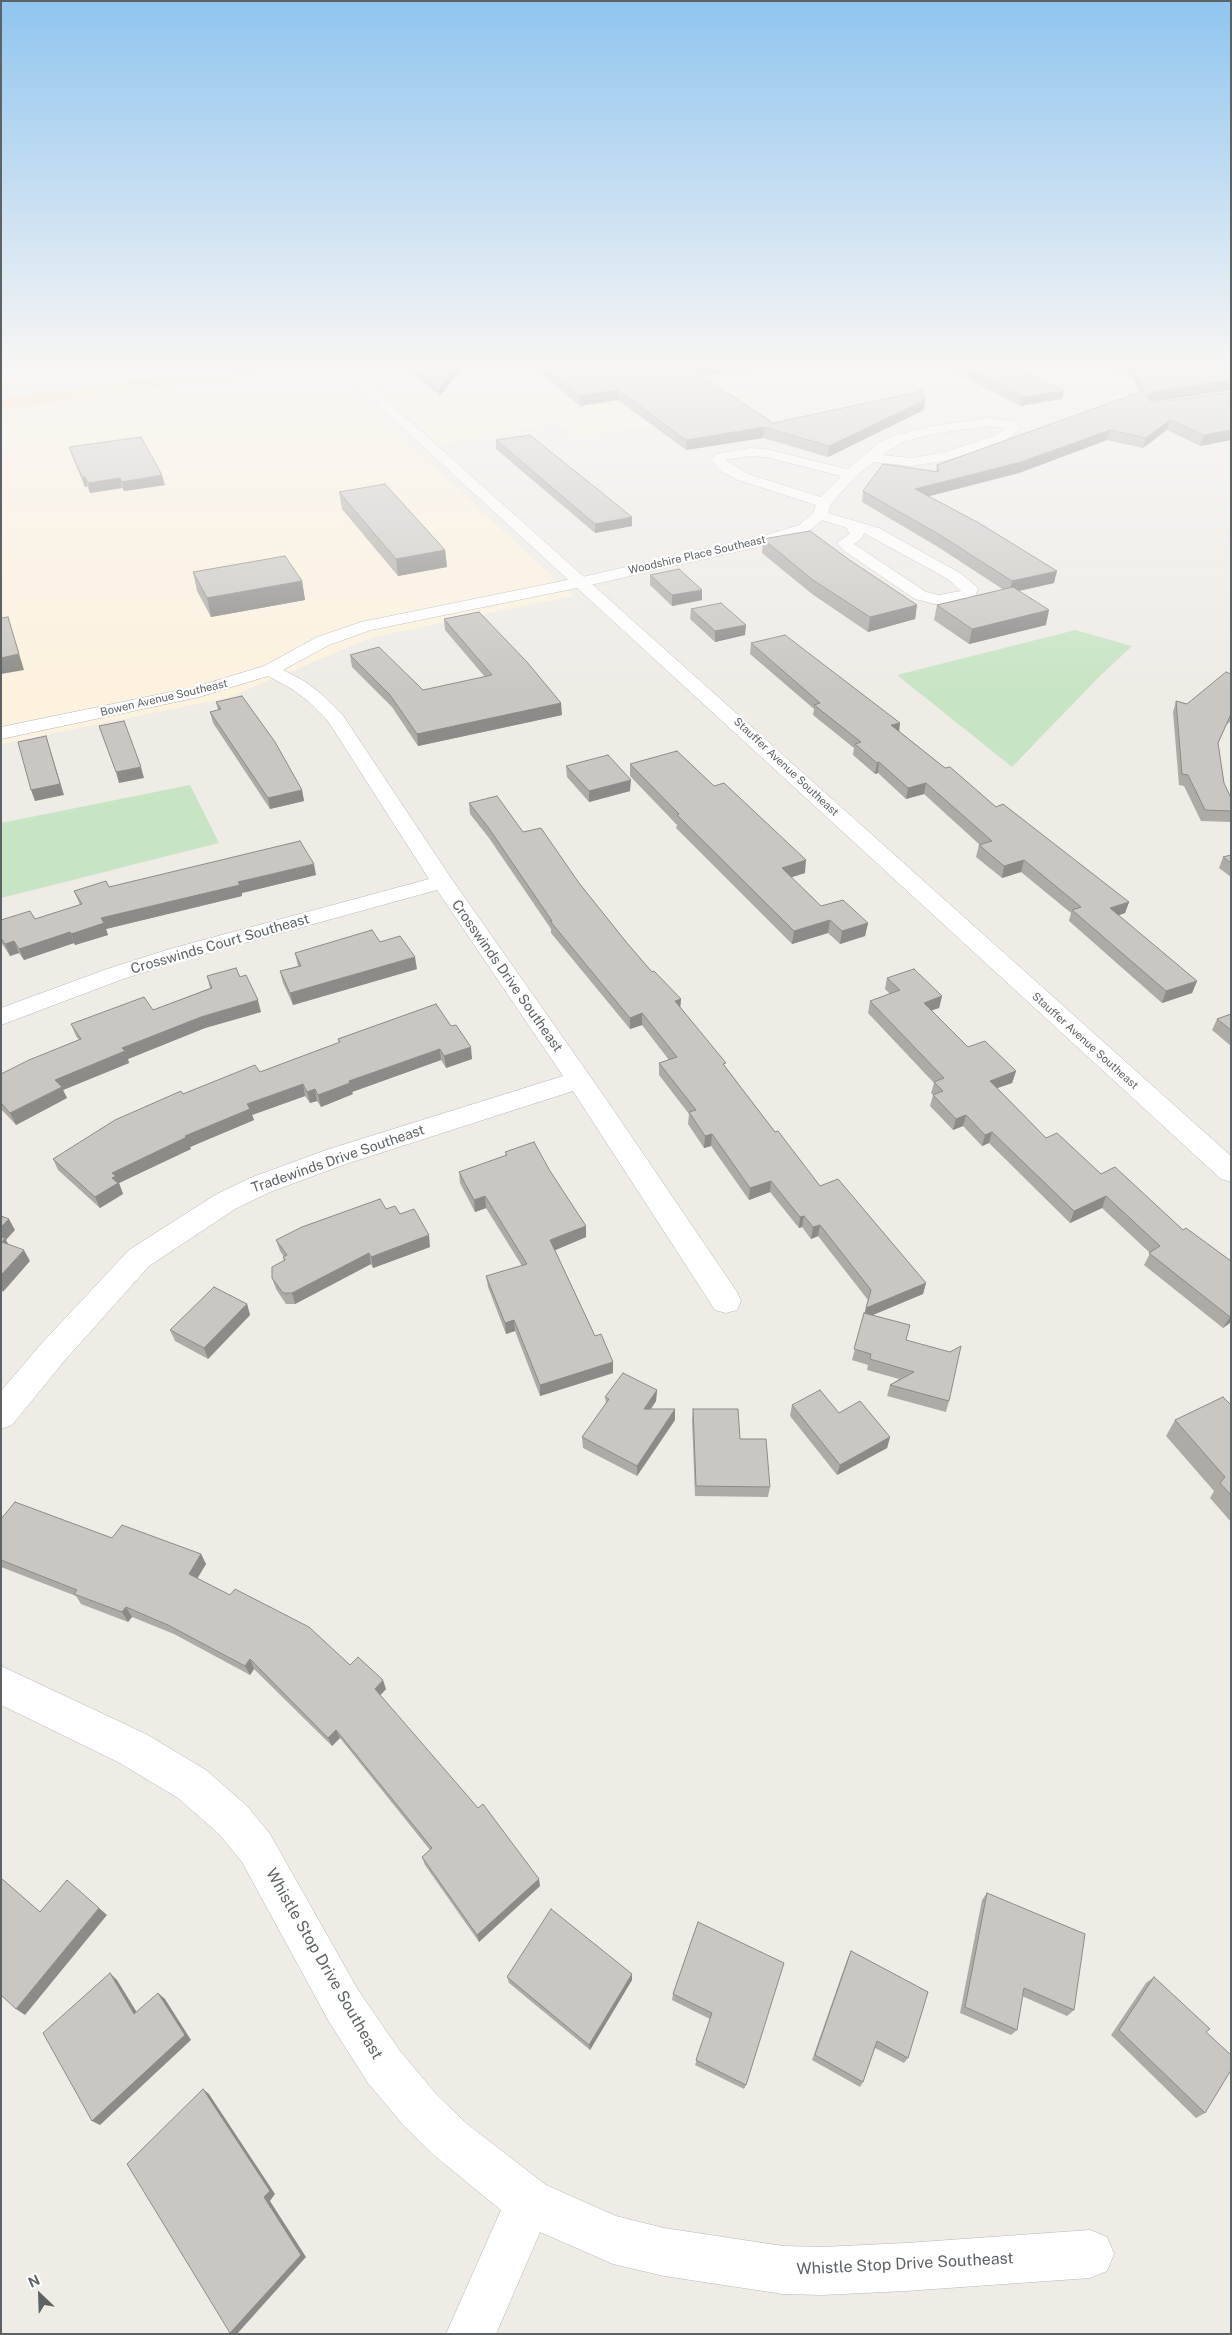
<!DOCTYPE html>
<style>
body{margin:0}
#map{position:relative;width:1232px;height:2335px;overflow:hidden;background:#efece6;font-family:"Public Sans",sans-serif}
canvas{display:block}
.frame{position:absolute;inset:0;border:2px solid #5d6265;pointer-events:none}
.north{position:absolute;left:15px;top:2270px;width:50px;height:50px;-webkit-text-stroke:4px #fff;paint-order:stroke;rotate:336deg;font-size:14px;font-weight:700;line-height:20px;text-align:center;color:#5d6265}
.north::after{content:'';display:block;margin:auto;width:18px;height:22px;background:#5d6265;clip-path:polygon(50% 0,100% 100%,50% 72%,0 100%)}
</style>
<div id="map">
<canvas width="1232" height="2335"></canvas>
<div class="frame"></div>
<div class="north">N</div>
</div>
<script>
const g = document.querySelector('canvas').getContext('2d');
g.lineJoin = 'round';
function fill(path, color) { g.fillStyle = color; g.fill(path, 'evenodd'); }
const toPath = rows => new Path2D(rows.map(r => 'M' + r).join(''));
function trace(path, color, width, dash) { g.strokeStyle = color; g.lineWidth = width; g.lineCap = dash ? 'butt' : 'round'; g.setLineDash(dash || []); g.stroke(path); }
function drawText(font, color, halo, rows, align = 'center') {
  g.font = font + ' "Public Sans",sans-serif'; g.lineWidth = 4.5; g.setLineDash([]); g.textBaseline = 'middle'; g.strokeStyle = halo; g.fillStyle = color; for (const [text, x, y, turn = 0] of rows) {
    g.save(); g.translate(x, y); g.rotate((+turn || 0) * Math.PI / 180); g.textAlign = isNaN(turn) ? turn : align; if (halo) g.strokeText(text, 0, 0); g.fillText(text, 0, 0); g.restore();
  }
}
const commercial = toPath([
 [354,364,695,364,761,409,578,437,557,423,439,445],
 [296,366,329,368,573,596,373,637,227,698,1,744,1,406]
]);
const green = toPath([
 [1075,630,1132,646,1096,680,1012,767,897,675],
 [190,785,219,843,1,898,1,823]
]);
const street = toPath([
 [987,418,1014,421,1020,428,1006,441,948,460,912,466,874,462,855,477,831,504,828,513,879,528,960,573,978,588,975,597,964,601,939,605,915,599,843,550,837,543,849,534,847,528,822,520,809,531,770,544,582,587,371,630,329,645,283,670,304,681,320,693,342,714,451,878,606,1099,737,1292,741,1301,737,1310,726,1313,715,1310,573,1091,346,1164,270,1192,235,1209,149,1266,65,1360,12,1425,1,1429,1,1391,43,1342,129,1250,215,1195,250,1178,326,1150,563,1076,437,890,186,959,123,979,1,1025,1,1008,107,969,170,949,429,879,328,721,308,701,292,689,268,676,199,697,1,739,1,727,195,687,264,666,317,637,361,622,582,577,766,535,799,525,813,513,816,505,738,480,722,472,711,461,716,454,750,448,766,449,847,469,879,443,893,436,932,426,987,418],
 [987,426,1005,428,996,435,945,452,912,458,882,455,903,442,933,434,987,426],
 [750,456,766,457,841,476,821,497,748,474,725,460,750,456],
 [864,533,948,579,961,591,939,595,926,592,854,544,862,538,864,533],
 [1,1666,146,1734,206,1770,247,1806,270,1834,358,1990,400,2051,437,2095,467,2124,546,2185,616,2216,664,2228,783,2246,822,2247,906,2243,1090,2230,1107,2237,1114,2254,1107,2271,1090,2278,906,2291,822,2295,783,2294,664,2276,613,2264,540,2232,496,2334,446,2334,501,2210,435,2156,405,2127,368,2083,328,2020,242,1862,219,1834,178,1798,118,1762,1,1705,1,1666]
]);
const secondary = toPath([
 [333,364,346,364,1231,1156,1231,1182,1221,1179,333,364]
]);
const primary = toPath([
 [267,364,301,364,295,368,1,408,1,400,267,364]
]);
const wall = toPath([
 [405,364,465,364,440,396,405,367],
 [529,364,782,364,702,376,773,423,924,410,828,457,763,438,686,450,618,400,580,406],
 [951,364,1010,364,1062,399,1020,406,950,369],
 [1104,364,1231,364,1231,390,1152,402,1153,403,1231,392,1231,440,1200,446,1167,430,1143,448,1107,440,1019,473,929,496,1054,583,1019,591,1046,625,969,644,934,620,937,605,1004,590,938,547,862,502,863,491,936,472,937,465,1138,393,1134,378],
 [496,440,632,526,595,533,496,449],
 [69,447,165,485,124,491,122,488,90,493,87,486,85,487,72,456],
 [339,492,445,550,447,567,398,576,342,509],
 [763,539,851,561,917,605,915,619,868,632,812,594,762,553],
 [193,572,302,581,305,600,211,617,197,591],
 [650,575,702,600,672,606,650,585],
 [691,609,745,635,715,642,690,619],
 [444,619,562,715,418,746,392,707,352,667,350,655,423,690,485,677,445,630],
 [751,643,899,731,945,768,996,807,1129,902,1125,913,1118,915,1197,981,1192,993,1162,1003,1069,921,1071,913,1021,872,1002,878,976,857,979,845,980,845,924,794,906,799,878,773,875,774,853,755,854,748,813,715,814,709,750,654],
 [1231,674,1231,721,1226,725,1218,744,1224,783,1231,798,1231,822,1201,821,1184,786,1179,785,1173,712,1176,701,1187,704],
 [216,702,302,790,304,801,270,809,213,723,210,712,218,710],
 [630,764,805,873,791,877,821,906,868,923,865,936,840,944,828,933,792,944,676,828,677,825,630,776],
 [566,766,630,791,589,802,567,777],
 [469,803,523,832,579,883,627,943,652,972,681,999,680,1007,775,1132,820,1186,926,1283,923,1294,873,1315,906,1340,949,1401,946,1412,887,1396,890,1385,899,1379,867,1370,868,1365,852,1360,868,1300,818,1236,811,1239,802,1227,799,1228,770,1192,749,1200,711,1146,704,1148,688,1124,689,1114,659,1075,659,1063,669,1060,642,1025,630,1029,551,933,551,929,489,838,470,814],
 [1231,855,1231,877,1219,868,1223,857],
 [316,875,242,893,242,896,106,929,108,935,75,945,74,943,24,960,19,953,10,956,1,942,1,920,35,919,80,905,74,891,109,887],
 [380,942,417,969,293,1005,283,983,280,971,298,966,295,953],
 [207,976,240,977,261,1012,205,1028,128,1059,129,1063,63,1090,67,1098,16,1125,1,1109,1,1074,79,1040,76,1036,71,1024,153,1010,210,988],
 [887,978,942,996,939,1008,931,1010,968,1047,1016,1071,1012,1083,997,1088,1046,1138,1101,1174,1183,1230,1231,1261,1231,1322,1223,1328,1144,1265,1150,1253,1102,1208,1070,1223,989,1143,982,1146,963,1126,953,1130,930,1106,933,1095,931,1093,934,1083,868,1013,870,1001,890,994,885,989],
 [436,1004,472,1059,446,1068,441,1060,352,1092,353,1094,321,1107,317,1101,310,1103,305,1096,252,1115,254,1120,190,1147,191,1149,119,1183,123,1194,100,1208,58,1170,53,1159,183,1094,260,1072,339,1043,338,1039],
 [1231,1014,1231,1046,1212,1030,1217,1019],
 [505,1152,550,1171,586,1226,586,1237,555,1250,595,1336,613,1373,540,1396,515,1331,506,1334,488,1287,486,1276,522,1266,486,1208,475,1212,460,1183,459,1172,506,1156],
 [386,1209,400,1214,430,1247,373,1268,371,1264,295,1304,286,1304,276,1289,272,1278,284,1261,283,1257,284,1257,280,1251,276,1240],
 [247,1304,250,1315,208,1359,175,1341,170,1330],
 [657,1390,656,1401,651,1409,675,1420,637,1476,583,1448,582,1437,606,1404,605,1397],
 [792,1405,839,1413,890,1437,887,1448,837,1475,790,1416],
 [1231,1405,1231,1522,1210,1498,1214,1491,1166,1436,1175,1420],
 [693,1409,740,1439,770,1487,768,1497,695,1496,692,1420],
 [1,1519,201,1554,206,1564,197,1578,350,1665,386,1689,380,1695,540,1886,479,1942,425,1865,422,1857,430,1850,340,1738,332,1746,254,1669,250,1675,174,1634,132,1617,128,1622,81,1604,76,1596,1,1567],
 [987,1893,1074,2010,1067,2016,1022,1996,1017,2030,1011,2035,960,2013,982,1900],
 [698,1922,746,2085,744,2089,695,2065,710,2019,672,2000,673,1994],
 [851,1951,908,2058,904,2063,875,2048,863,2082,860,2087,812,2060,848,1957],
 [632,1974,632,1980,590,2050,509,1983,507,1977],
 [1154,1977,1206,2032,1205,2113,1196,2118,1111,2035,1146,1983]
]);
const shadedWall = toPath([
 [460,364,465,364,440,396,439,390],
 [714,364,782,364,690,378,690,368],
 [1231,380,1231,390,1151,402,1146,397,1153,392],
 [618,390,618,400,580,406,579,396],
 [1064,391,1062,399,1020,406,1022,397],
 [925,400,924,410,828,457,829,446],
 [1170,420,1167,430,1143,448,1146,438],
 [764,427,763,438,686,450,686,440],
 [1110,430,1107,440,1019,473,914,500,915,489],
 [1231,430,1231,440,1200,446,1204,435],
 [162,475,165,485,124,491,122,482],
 [82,477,85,477,87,486,85,487],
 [120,478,122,488,90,493,88,483],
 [632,517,632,526,595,533,595,524],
 [445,550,447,567,398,576,396,559],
 [1057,571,1054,583,1009,593,1012,581],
 [302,581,305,600,211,617,207,598],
 [702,590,702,600,672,606,672,595],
 [917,605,915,619,868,632,870,617],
 [1049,610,1046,625,969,644,972,629],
 [8,617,24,670,1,674,1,658],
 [746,625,745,635,715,642,715,631],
 [561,703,562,715,418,746,417,734],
 [900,723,899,734,891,725],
 [46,736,64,795,35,801,31,790],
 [879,762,878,773,875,774,877,763],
 [141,767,144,778,119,783,116,772],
 [631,780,630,791,589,802,589,791],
 [926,783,924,794,906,799,908,788],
 [302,790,304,801,270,809,268,798],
 [806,860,805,873,780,881,782,868],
 [1024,860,1021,872,1002,878,1004,866],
 [314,864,316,875,242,893,242,896,106,929,108,935,75,945,71,934,101,918,238,882],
 [1129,902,1125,913,1106,920,1110,908],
 [830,920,828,933,792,944,794,931],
 [868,923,865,936,840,944,842,931],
 [70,932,74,943,24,960,19,949],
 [14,941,19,953,10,956,5,944],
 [415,957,417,969,293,1005,290,993],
 [1197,981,1192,993,1162,1003,1166,991],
 [942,996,939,1008,921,1014,924,1003],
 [681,999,680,1010,675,1001],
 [258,1000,261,1012,205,1028,128,1059,129,1063,63,1090,67,1098,16,1125,10,1113,55,1080,122,1048,201,1017],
 [642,1013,642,1025,630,1029,630,1018],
 [471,1047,472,1059,446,1068,444,1056],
 [440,1049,441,1060,352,1092,353,1094,321,1107,318,1095,349,1081],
 [1016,1071,1012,1083,986,1092,990,1081],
 [303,1084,305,1096,252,1115,254,1120,190,1147,191,1149,119,1183,123,1194,100,1208,95,1197,112,1173,247,1104],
 [315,1089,317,1101,310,1103,307,1092],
 [966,1115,963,1126,953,1130,956,1119],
 [992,1132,989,1143,982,1146,985,1135],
 [712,1134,711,1146,704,1148,705,1136],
 [771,1181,770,1192,749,1200,750,1188],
 [485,1196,486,1208,475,1212,474,1200],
 [1106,1196,1102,1208,1070,1223,1074,1211],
 [804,1216,802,1227,799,1228,800,1217],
 [9,1219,15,1230,6,1240,11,1249,1,1246,1,1227],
 [820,1225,818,1236,811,1239,813,1227],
 [586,1226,586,1237,551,1252,550,1240],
 [429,1235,430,1247,373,1268,371,1257],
 [24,1250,30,1261,3,1292,1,1288,1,1275],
 [369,1253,371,1264,295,1304,292,1293],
 [926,1283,923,1294,863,1319,866,1308],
 [247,1304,250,1315,208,1359,204,1348],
 [1231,1316,1231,1322,1223,1328,1230,1317],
 [514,1320,515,1331,506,1334,505,1323],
 [613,1362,613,1373,540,1396,540,1385],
 [657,1390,656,1401,644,1419,644,1409],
 [675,1409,675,1420,637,1476,637,1466],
 [890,1437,887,1448,837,1475,840,1465],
 [201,1554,206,1564,194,1584,189,1574],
 [126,1607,132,1617,128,1622,122,1612],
 [250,1659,254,1669,250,1675,245,1666],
 [383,1680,386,1689,378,1698,375,1689],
 [336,1730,340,1738,332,1746,328,1738],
 [539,1879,540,1886,479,1942,477,1935],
 [99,1908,107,1915,25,2015,16,2009],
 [110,1973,117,1980,141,2019,134,2014],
 [632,1974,632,1980,590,2050,589,2045],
 [158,1993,165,1999,191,2040,100,2125,92,2121],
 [203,2089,209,2094,275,2194,270,2201,306,2257,237,2334,230,2333,264,2197]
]);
const building = toPath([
 [408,364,460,364,439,390,408,364],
 [541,364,714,364,690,368,773,423,922,391,925,400,829,446,764,427,686,440,618,390,579,396,541,364],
 [958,364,1010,364,1064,391,1022,397,958,364],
 [1128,364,1231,364,1231,380,1153,392,1146,397,1153,403,1231,392,1231,430,1204,435,1170,420,1146,438,1110,430,1021,462,915,489,979,523,1057,571,1012,581,940,535,863,491,883,464,939,472,937,465,1143,391,1137,368,1128,364],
 [530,435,632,517,595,524,496,440,530,435],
 [141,437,162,475,122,482,120,478,88,483,85,477,82,477,69,447,141,437],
 [385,484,445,550,396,559,339,492,385,484],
 [810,531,851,561,917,605,870,617,813,580,763,539,810,531],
 [285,556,302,581,207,598,193,572,285,556],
 [679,569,702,590,672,595,650,575,679,569],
 [1013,587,1049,610,972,629,937,605,1013,587],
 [721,603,746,625,715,631,691,609,721,603],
 [479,612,527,662,561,703,417,734,390,695,350,655,379,647,423,690,492,675,444,619,479,612],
 [8,617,19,654,1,658,1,618,8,617],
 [785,635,900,723,891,725,945,768,950,767,996,807,1003,804,1129,902,1110,908,1197,981,1166,991,1072,910,1081,907,1024,860,1004,866,979,845,992,841,926,783,908,788,879,762,877,763,855,744,861,742,814,705,820,703,751,643,785,635],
 [1226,672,1231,674,1231,714,1218,743,1224,783,1231,798,1231,811,1205,810,1188,775,1182,774,1176,701,1187,704,1226,672],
 [242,696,275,742,302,790,268,798,210,712,221,709,216,702,242,696],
 [124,721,141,767,116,772,99,726,124,721],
 [46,736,60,784,31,790,18,742,46,736],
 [677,751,714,786,724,783,806,860,782,868,821,906,843,900,868,923,842,931,830,920,794,931,677,815,679,814,630,764,677,751],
 [608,755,631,780,589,791,566,766,608,755],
 [497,796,523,832,541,828,579,883,627,943,652,972,654,971,681,999,675,1001,726,1063,723,1064,775,1132,778,1131,820,1186,838,1179,926,1283,866,1308,871,1290,820,1225,813,1227,804,1216,800,1217,771,1181,750,1188,712,1134,705,1136,689,1112,696,1110,659,1063,677,1057,642,1013,630,1018,550,921,552,921,488,827,469,803,497,796],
 [300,841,314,864,238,882,240,885,101,918,104,923,71,934,70,932,19,949,14,941,5,944,1,938,1,920,30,911,35,919,82,904,74,891,106,881,109,887,300,841],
 [1231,855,1231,863,1223,857,1231,855],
 [372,930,380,942,400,936,415,957,290,993,280,971,301,966,295,953,372,930],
 [236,968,240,977,246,975,258,1000,201,1017,122,1048,125,1051,55,1080,62,1087,10,1113,1,1103,1,1074,29,1060,81,1039,71,1024,144,997,153,1010,212,988,207,976,236,968],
 [914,969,942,996,924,1003,968,1047,985,1041,1016,1071,990,1081,1046,1138,1057,1133,1101,1174,1115,1167,1183,1230,1186,1228,1231,1261,1231,1316,1230,1317,1149,1253,1160,1246,1106,1196,1074,1211,992,1132,985,1135,966,1115,956,1119,933,1095,943,1091,934,1082,944,1078,870,1001,900,990,887,978,914,969],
 [436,1004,451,1026,456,1025,471,1047,444,1056,440,1049,349,1081,350,1083,318,1095,315,1089,307,1092,303,1084,247,1104,250,1109,185,1136,187,1137,112,1173,116,1176,112,1178,118,1183,95,1197,53,1159,115,1120,181,1091,183,1094,255,1065,260,1072,340,1042,338,1039,436,1004],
 [1231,1014,1231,1030,1217,1019,1231,1014],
 [534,1142,550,1171,586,1226,550,1240,595,1336,601,1334,613,1362,540,1385,514,1320,505,1323,486,1276,527,1264,485,1196,474,1200,459,1172,507,1155,505,1152,534,1142],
 [380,1199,386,1209,395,1206,400,1214,414,1209,429,1235,371,1257,369,1253,292,1293,283,1293,272,1278,272,1267,285,1260,283,1257,287,1255,276,1240,302,1227,380,1199],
 [1,1216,9,1219,1,1227,1,1216],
 [1,1237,5,1238,2,1242,24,1250,1,1275,1,1237],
 [214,1287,247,1304,204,1348,170,1330,214,1287],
 [864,1313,910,1325,906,1340,950,1352,961,1346,949,1401,890,1385,914,1372,870,1359,871,1354,854,1349,864,1313],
 [623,1373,657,1390,644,1409,675,1409,637,1466,582,1437,609,1399,605,1397,623,1373],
 [820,1390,839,1413,860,1401,890,1437,840,1465,792,1405,820,1390],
 [1223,1397,1231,1405,1231,1495,1220,1483,1225,1477,1175,1420,1223,1397],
 [693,1409,738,1409,740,1439,766,1439,770,1487,696,1486,693,1409],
 [15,1502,112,1538,122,1525,201,1554,189,1574,230,1595,235,1589,309,1627,350,1665,358,1657,383,1680,375,1689,478,1808,483,1804,539,1879,477,1935,422,1857,432,1848,336,1730,328,1738,250,1659,245,1666,168,1625,126,1607,122,1612,74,1594,77,1590,1,1560,1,1519,15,1502],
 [1,1878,40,1912,67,1880,99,1908,16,2009,1,1995,1,1878],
 [987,1893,1085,1934,1074,2010,1024,1988,1017,2030,965,2007,987,1893],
 [551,1909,632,1974,589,2045,507,1977,551,1909],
 [698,1922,784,1963,746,2085,696,2060,712,2013,673,1994,698,1922],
 [851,1951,928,1992,908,2058,877,2041,863,2082,815,2055,851,1951],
 [110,1973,134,2014,158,1993,185,2035,92,2121,43,2033,110,1973],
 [1154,1977,1210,2029,1206,2032,1231,2055,1231,2070,1205,2113,1119,2030,1154,1977],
 [203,2089,270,2191,264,2197,301,2255,230,2333,127,2164,203,2089]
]);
const farStreetnames = [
 ["Woodshire Place Southeast",697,555,-13],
 ["Bowen Avenue Southeast",164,698,-13],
 ["Stauffer Avenue Southeast",786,767,43],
 ["Stauffer Avenue Southeast",1085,1041,42]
];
const streetNames = [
 ["Crosswinds Court Southeast",220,944,-16],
 ["Crosswinds Drive Southeast",507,976,55],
 ["Tradewinds Drive Southeast",338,1159,-19]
];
const nearStreetnames = [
 ["Whistle Stop Drive Southeast",324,1964,60],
 ["Whistle Stop Drive Southeast",905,2264,-3]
];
fill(commercial, '#fcf2de');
fill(green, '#c7e4c4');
trace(street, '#b3b6b9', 1);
trace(secondary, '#b2b6b9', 1);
trace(primary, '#e9b765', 1);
fill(street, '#fff');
fill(secondary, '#fff');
fill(primary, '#fae6b0');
fill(wall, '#aeaba7');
fill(shadedWall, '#8d8b88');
fill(building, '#cac7c2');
trace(building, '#8d8b88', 1);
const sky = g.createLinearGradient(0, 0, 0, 691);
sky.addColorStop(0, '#8fc5ef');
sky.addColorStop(0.53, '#f8f6f4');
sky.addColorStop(1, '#f8f6f400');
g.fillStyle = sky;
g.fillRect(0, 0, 1232, 691);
drawText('11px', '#5d6265', '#fff', farStreetnames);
drawText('14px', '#5d6265', '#fff', streetNames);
drawText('16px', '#5d6265', '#fff', nearStreetnames);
</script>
